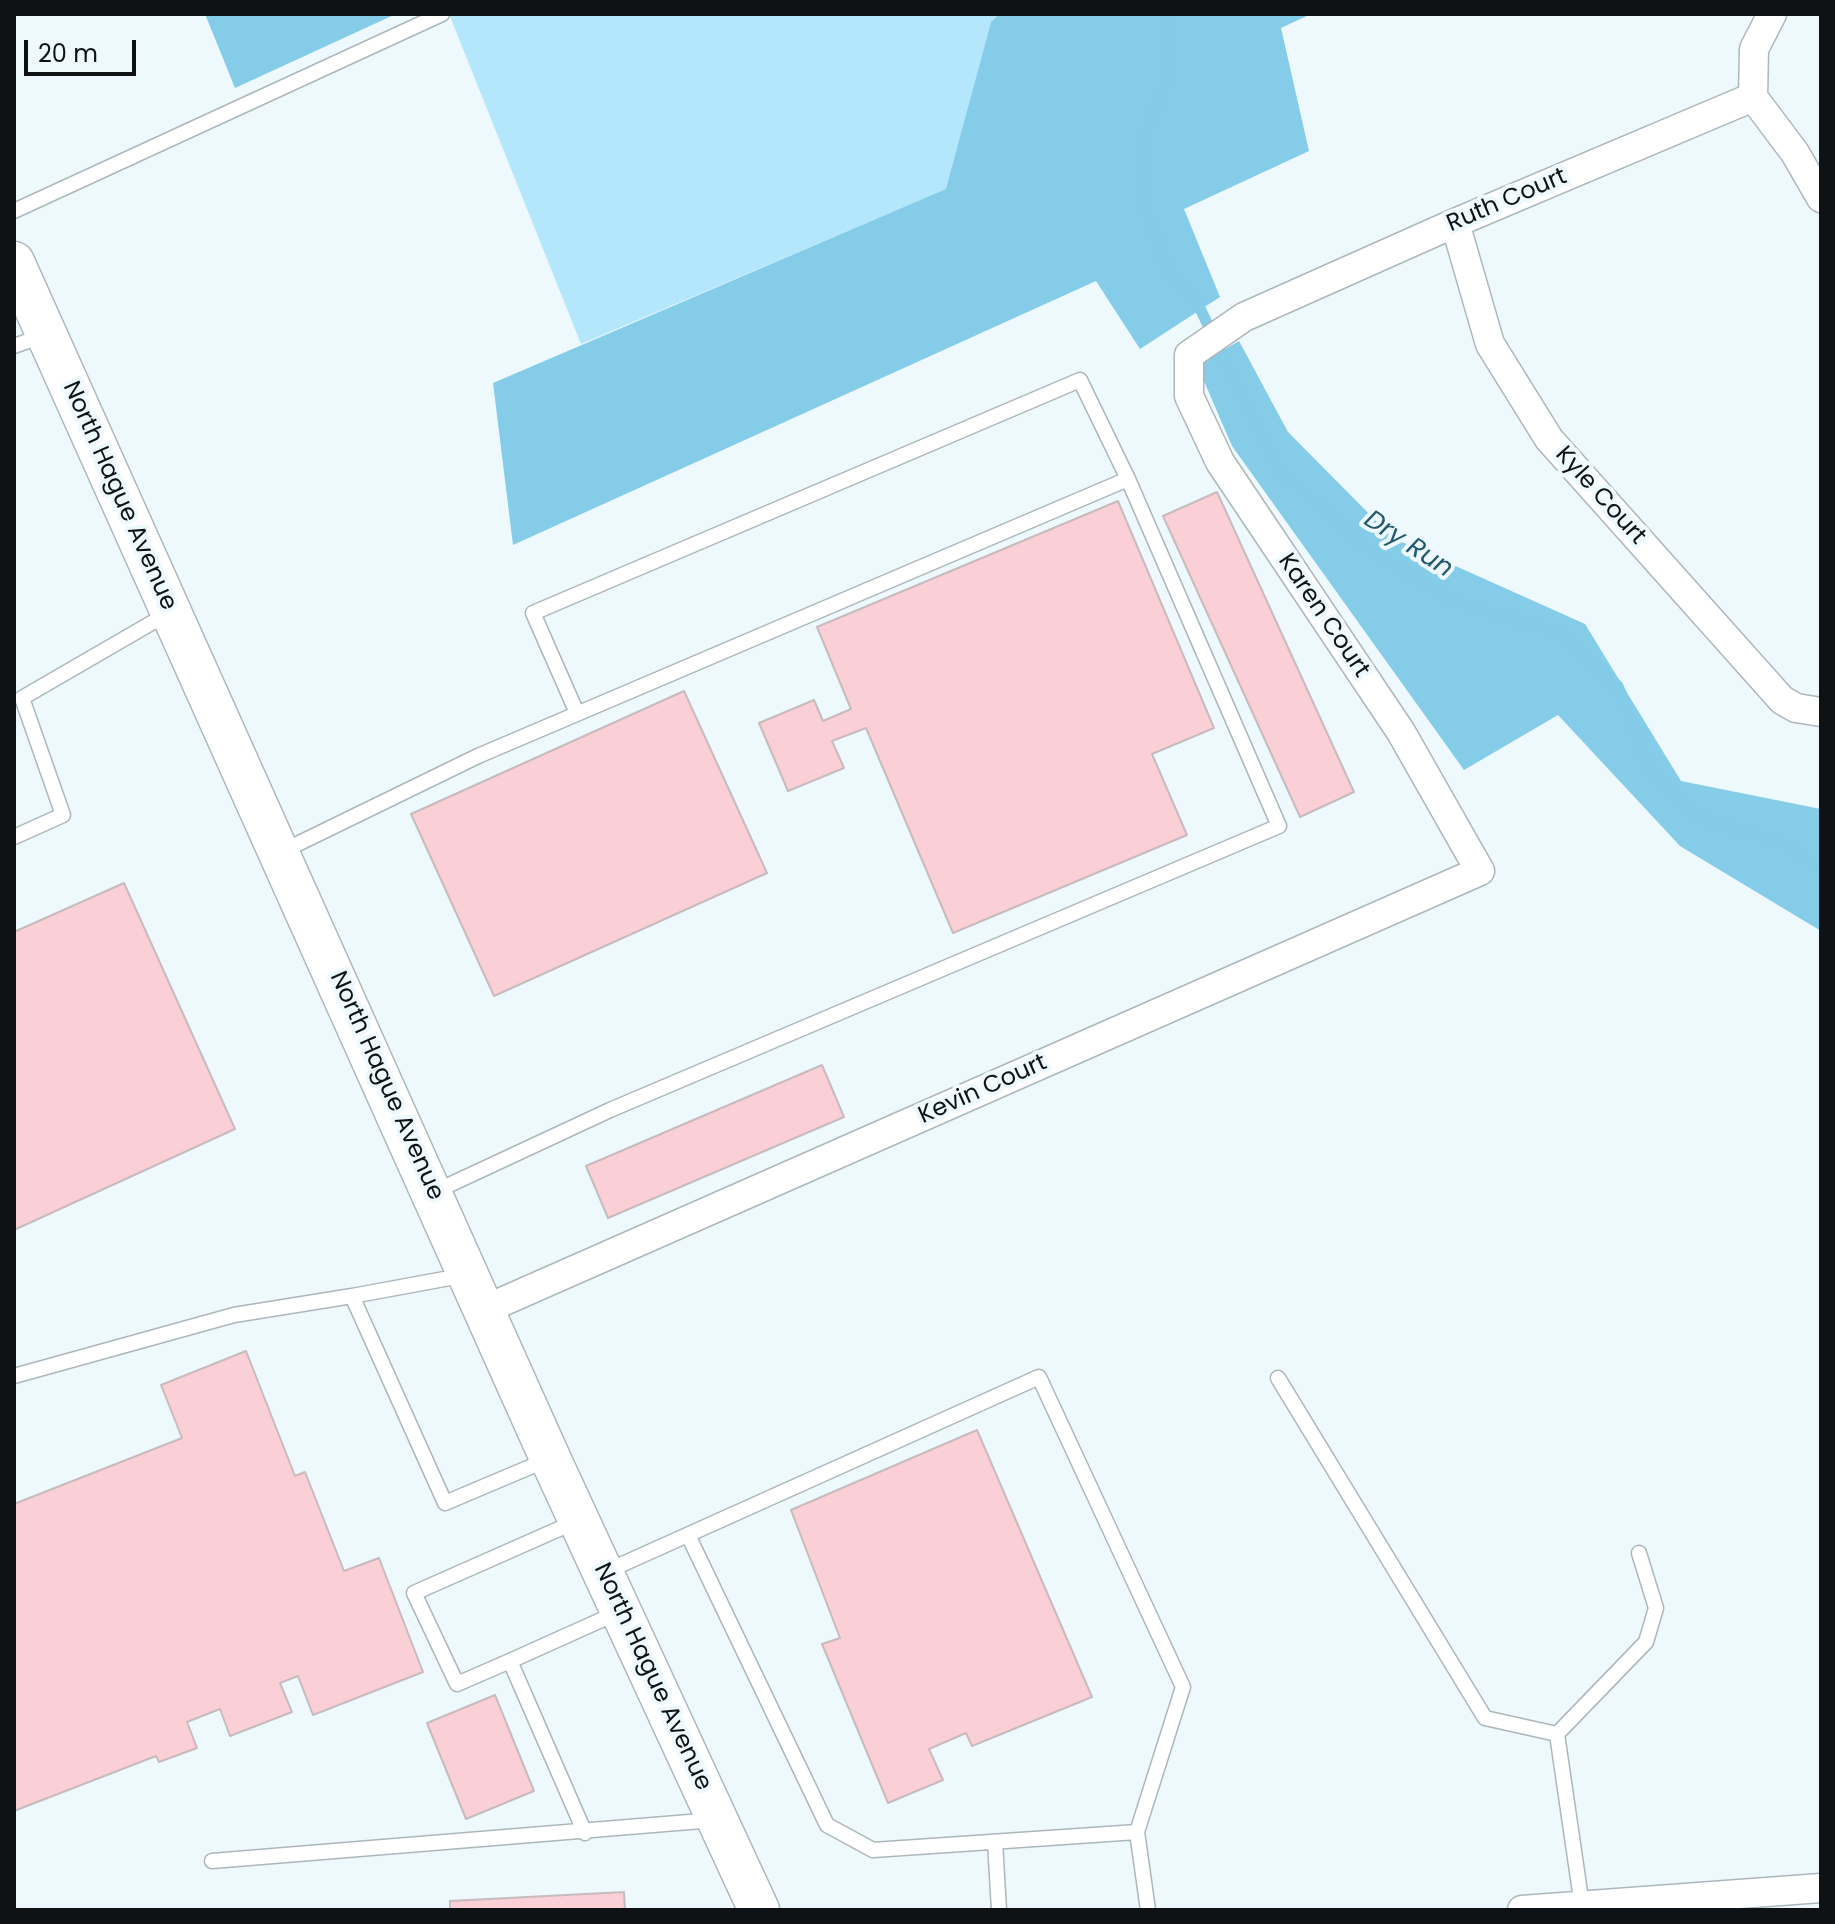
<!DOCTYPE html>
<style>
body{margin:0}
#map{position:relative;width:1835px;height:1924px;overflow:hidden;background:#eef9fe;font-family:Poppins,sans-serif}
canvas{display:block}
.frame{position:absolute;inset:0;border:16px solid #0f1214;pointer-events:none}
.scale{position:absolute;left:24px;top:40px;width:112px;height:36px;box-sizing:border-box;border:4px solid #0f1214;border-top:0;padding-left:10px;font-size:24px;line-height:28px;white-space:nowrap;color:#0f1214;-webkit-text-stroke:6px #eef9fe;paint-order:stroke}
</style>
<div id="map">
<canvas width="1835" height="1924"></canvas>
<div class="frame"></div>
<div class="scale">20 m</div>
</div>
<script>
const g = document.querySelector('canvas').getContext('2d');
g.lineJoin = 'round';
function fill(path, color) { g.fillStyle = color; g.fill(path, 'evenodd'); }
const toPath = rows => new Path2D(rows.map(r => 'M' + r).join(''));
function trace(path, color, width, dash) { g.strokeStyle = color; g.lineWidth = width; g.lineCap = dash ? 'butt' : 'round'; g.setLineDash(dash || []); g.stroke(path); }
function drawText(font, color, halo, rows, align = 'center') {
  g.font = font + ' Poppins,sans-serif'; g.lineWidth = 8; g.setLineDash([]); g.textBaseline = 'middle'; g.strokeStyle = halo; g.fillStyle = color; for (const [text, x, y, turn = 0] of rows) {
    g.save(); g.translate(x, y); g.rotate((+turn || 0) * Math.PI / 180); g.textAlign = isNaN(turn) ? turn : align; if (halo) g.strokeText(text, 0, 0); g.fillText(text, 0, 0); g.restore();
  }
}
const green = toPath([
 [449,14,999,14,991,22,947,189,581,344]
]);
const forest = toPath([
 [205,14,396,14,235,88],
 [999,14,1311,14,1281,28,1309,151,1184,209,1220,297,1140,349,1096,281,513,545,493,383,946,189,991,22],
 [1239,341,1288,432,1393,538,1585,624,1681,781,1821,809,1821,931,1680,846,1558,715,1464,770,1232,446,1197,365]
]);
const stream = toPath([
 [1171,14,1166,81,1146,132,1143,201,1169,274,1192,292,1276,465,1355,541,1452,600,1562,634,1618,686,1649,767,1692,815,1784,844,1821,870]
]);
const building = toPath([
 [1217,492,1354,792,1300,817,1163,516,1217,492],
 [1118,501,1214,728,1152,754,1187,835,953,933,866,728,832,741,844,768,788,791,759,723,814,700,823,721,851,709,817,627,1118,501],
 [684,691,767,873,494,996,411,814,684,691],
 [124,883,235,1129,14,1230,14,932,124,883],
 [822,1065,844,1117,608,1218,586,1166,822,1065],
 [246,1351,295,1476,305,1472,344,1571,379,1558,423,1672,313,1715,298,1676,280,1683,292,1712,230,1736,220,1709,187,1722,197,1748,159,1762,156,1756,14,1811,14,1504,182,1438,161,1385,246,1351],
 [977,1430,1092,1697,972,1746,966,1733,929,1749,943,1780,888,1803,822,1644,840,1638,791,1510,977,1430],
 [495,1695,534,1791,466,1819,427,1723,495,1695],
 [624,1892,625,1910,450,1910,450,1901,624,1892]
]);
const lane = toPath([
 [14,211,442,14],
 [14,346,42,336],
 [577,713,533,613,1080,380,1128,479],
 [14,837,63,815,22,698,167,614],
 [281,852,478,756,1128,479,1279,826,610,1110,434,1192],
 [352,1296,466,1275],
 [14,1376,234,1315,352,1296,445,1503,549,1459],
 [1278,1378,1485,1718,1557,1734,1582,1906],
 [577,1521,414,1593,457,1684,510,1661,585,1833],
 [605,1572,1039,1377,1183,1687,1137,1832,873,1850,827,1825,688,1535],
 [510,1661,619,1612],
 [1557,1734,1646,1642,1656,1608,1639,1553],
 [1137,1832,1148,1910],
 [995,1842,999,1910],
 [212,1861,714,1820]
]);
const street = toPath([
 [1753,97,1795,153,1821,198],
 [1753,97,1754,49,1772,14],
 [1455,223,1490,344,1549,439,1782,700,1796,708,1821,712],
 [486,1309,1480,871,1401,732,1220,462,1189,396,1189,355,1244,317,1455,223,1753,97],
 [1522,1910,1821,1888]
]);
const secondary = toPath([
 [14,262,550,1458,759,1910]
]);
const streetNames = [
 ["Ruth Court",1507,201,-23],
 ["North Hague Avenue",119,496,66],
 ["Kyle Court",1600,496,48],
 ["Karen Court",1323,616,56],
 ["North Hague Avenue",386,1086,66],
 ["Kevin Court",983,1090,-24],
 ["North Hague Avenue",652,1677,65]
];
const waterNames = [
 ["Dry Run",1408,545,33]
];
fill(green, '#b5e7fc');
fill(forest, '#85cce8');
trace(stream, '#84cbe7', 11);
fill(building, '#facfd6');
trace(building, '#c7bbbd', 2);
trace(lane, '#acb7bb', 17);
trace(street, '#acb7bb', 31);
trace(secondary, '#acb7bb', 43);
trace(lane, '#fff', 14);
trace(street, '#fff', 28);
trace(secondary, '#fff', 40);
drawText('24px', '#0f1214', '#eef9fe', streetNames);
drawText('italic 26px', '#215a6e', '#eef9fe', waterNames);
</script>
